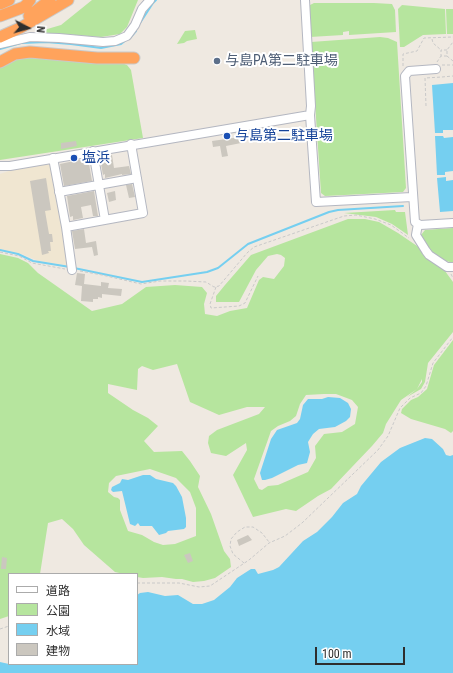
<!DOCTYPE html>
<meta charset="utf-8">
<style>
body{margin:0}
#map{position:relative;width:453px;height:673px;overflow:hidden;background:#efe9e1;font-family:"Roboto Condensed","Noto Sans JP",sans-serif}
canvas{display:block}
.legend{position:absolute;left:8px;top:573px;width:130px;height:92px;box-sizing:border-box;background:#fff;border:1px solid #ababab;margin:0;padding:5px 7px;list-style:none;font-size:12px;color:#2e2e2e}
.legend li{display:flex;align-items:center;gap:8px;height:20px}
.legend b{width:20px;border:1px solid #ababab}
.north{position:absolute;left:8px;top:8px;width:40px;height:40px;-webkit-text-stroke:3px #fff;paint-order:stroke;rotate:96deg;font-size:11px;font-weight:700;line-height:16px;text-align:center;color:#2e2e2e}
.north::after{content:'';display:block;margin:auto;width:14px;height:18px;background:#2e2e2e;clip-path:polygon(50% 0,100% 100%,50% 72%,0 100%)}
.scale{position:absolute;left:315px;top:647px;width:90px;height:18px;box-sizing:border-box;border:2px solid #2e2e2e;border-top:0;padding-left:5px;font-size:12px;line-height:14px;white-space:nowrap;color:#2e2e2e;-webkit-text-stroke:3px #fff;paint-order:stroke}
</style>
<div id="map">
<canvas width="453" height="673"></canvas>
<ul class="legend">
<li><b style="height:5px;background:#fff"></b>道路</li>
<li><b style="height:11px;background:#b6e59e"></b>公園</li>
<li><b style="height:11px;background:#75cff0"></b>水域</li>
<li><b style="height:11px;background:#cbc7bf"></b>建物</li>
</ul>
<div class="north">N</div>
<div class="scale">100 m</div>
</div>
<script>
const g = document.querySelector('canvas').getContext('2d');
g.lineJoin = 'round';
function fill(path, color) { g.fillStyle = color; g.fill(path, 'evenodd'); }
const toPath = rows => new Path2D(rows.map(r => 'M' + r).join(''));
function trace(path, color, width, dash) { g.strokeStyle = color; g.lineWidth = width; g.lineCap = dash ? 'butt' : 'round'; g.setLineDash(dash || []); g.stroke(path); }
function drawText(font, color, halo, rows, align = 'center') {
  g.font = font + ' "Roboto Condensed","Noto Sans JP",sans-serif'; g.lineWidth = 4; g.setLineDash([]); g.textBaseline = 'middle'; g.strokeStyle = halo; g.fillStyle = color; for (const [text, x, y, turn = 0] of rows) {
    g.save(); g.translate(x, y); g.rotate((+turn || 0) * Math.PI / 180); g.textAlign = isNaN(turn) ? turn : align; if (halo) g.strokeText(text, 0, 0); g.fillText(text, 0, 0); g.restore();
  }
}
const education = toPath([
 [50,164,64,240,70,266,39,261,22,254,0,249,0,174,12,170]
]);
const green = toPath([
 [92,0,138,0,127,27,120,34,101,37,37,32,61,25],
 [314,3,374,3,392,4,395,10,396,32,349,35,349,31,343,32,343,35,310,37,308,6],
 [402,5,445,9,446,34,423,35,404,47,400,47,398,9],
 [446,9,453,9,453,34,447,34],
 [195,30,197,39,187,41,184,43,177,44,185,31],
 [380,37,388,38,397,42,406,188,403,192,325,196,321,193,311,42],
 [25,56,119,62,127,65,131,70,143,138,0,160,0,68,3,65],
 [395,210,396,212,405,212,408,235,392,224,376,217,344,213],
 [348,219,365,219,379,222,398,233,420,248,424,254,445,271,453,282,453,332,428,363,425,382,421,389,407,397,417,389,422,382,422,379,417,389,401,400,386,424,383,433,372,446,331,489,318,496,296,511,286,509,253,517,233,475,247,450,246,443,226,456,211,453,208,443,209,436,217,430,259,414,265,407,247,407,219,415,190,402,177,364,153,370,142,366,138,369,137,390,108,384,108,393,133,410,148,418,158,426,144,441,154,452,182,451,190,461,200,476,198,487,211,514,224,551,230,559,231,567,215,578,204,581,193,582,182,579,176,579,162,577,143,578,137,577,137,574,124,574,115,572,84,545,73,529,62,519,48,523,40,574,9,574,9,616,0,619,0,254,18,258,28,263,38,273,92,311,122,304,146,287,175,285,202,287,207,293,204,304,205,314,217,316,230,311,247,308,259,280,263,277,274,279,284,266,285,258,281,255,277,254,268,256,256,270,239,302,216,302,216,296,225,285,251,255],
 [324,394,336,394,352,400,358,407,355,424,342,432,324,434,315,446,316,458,308,472,278,485,268,486,262,490,259,489,254,479,271,431,278,426,290,421,296,416,300,404,306,395],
 [150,469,176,478,190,492,196,508,196,536,175,544,163,545,154,542,142,535,128,531,120,510,120,500,118,498,114,497,108,492,109,483,116,476],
 [453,228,453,263,440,259,430,253,419,235,421,235,425,230],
 [453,340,453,431,451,433,445,429,411,419,401,413,402,409,411,400,418,397,427,389,434,365]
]);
const water = toPath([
 [453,83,453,130,443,130,443,133,435,133,432,85],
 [435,136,443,136,444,138,453,137,453,171,445,172,445,175,437,175],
 [446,177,446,181,453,180,453,211,440,212,437,178],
 [328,397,340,398,348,403,351,409,350,417,346,421,335,427,319,429,313,434,308,442,310,452,307,463,298,465,272,478,265,480,262,480,260,473,271,439,277,430,297,423,300,419,303,405,308,399,322,399],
 [425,438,432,439,443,449,446,455,450,456,453,455,453,673,0,673,0,662,9,664,137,664,137,595,140,593,148,592,165,596,178,595,193,604,202,604,214,600,230,587,237,578,251,569,255,569,258,574,273,570,279,567,303,541,317,532,332,517,343,503,357,494,361,486,381,462,400,448],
 [143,475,150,475,156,479,173,483,176,486,182,497,186,518,186,527,184,529,168,531,166,533,159,535,152,526,140,526,138,523,135,526,130,524,122,491,113,492,111,490,112,487,120,483,122,479,128,480]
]);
const stream = toPath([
 [140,23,153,3,156,0],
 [130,38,136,31],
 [0,49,21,43,46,42,71,44,101,48,121,44,126,40],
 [0,250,18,254,33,261,70,267],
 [74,268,142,282,207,272,218,268,248,244,329,212,338,210,403,206]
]);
const building = toPath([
 [240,137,241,143,226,146,228,156,222,157,220,146,213,147,212,141],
 [76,141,77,146,61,149,61,143],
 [112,155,114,168,129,166,131,174,122,175,122,174,105,178,105,174,103,175,100,158],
 [88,158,92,181,64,186,60,164],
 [46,178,51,210,45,211,49,234,52,234,53,242,50,242,51,251,48,251,49,253,42,255,30,181],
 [132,184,135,197,129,198,126,185],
 [94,191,98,216,93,216,91,205,81,207,83,218,73,220,73,216,70,217,67,196],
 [115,191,116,200,109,202,107,193],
 [84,229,86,243,96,241,98,255,94,256,92,247,75,249,72,231],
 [77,273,85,274,84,284,101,286,101,282,109,283,108,288,122,289,121,296,102,294,102,298,98,297,98,299,93,299,93,302,81,301,82,286,75,285],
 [248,535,252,540,239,546,237,540],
 [190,553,193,561,188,563,184,555],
 [2,557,7,558,6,569,1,569]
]);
const path = toPath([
 [432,39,433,43,441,50],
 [447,50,441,50,441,56,447,56,447,50,453,42],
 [447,56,453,61],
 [437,62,441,56],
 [442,65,453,65],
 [403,66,403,54,417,51,424,38,453,37],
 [442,77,453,76],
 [426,106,425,78,442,77],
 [0,252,19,256,32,263,65,269],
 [80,271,102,275,141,284,160,281,186,281,206,282,214,287,219,286,247,253,254,247,344,216,356,215,375,219,391,225,409,238],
 [451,274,453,278],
 [216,287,210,304,211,308,239,306,245,303,258,276],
 [244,563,233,554,230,546,231,539,237,532,245,527,253,527,262,533,269,542],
 [137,583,179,583,199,587,210,586,249,560,269,543,285,536,302,523,378,450,388,436,400,408,410,398,421,393,426,386,433,363,453,337],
 [0,629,9,626]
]);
const minor = toPath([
 [305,0,311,106,310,115,316,202,412,197],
 [0,44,30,37,59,38,103,42,115,41,127,36,135,25,142,9,150,0],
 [436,69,409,71,405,76,415,222,420,225,453,223],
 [93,151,105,220],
 [53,158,66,227,72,270],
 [0,166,10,166,310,115],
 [59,192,137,178],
 [418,224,416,235,426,251,429,255,447,267,453,267],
 [66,227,143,213,131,144]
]);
const highway = toPath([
 [0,4,9,0],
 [0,16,24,7,27,4,30,0],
 [29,16,50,0],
 [0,37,20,28,68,0],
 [0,62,15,54,30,52,97,58,134,58]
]);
const markers = [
 [217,61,4,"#5c6f8a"],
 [227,136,4,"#1a4fb4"],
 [74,158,4,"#1a4fb4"]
];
const serviceNames = [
 ["与島PA第二駐車場",225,61]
];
const transitNames = [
 ["与島第二駐車場",235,136],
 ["塩浜",82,158]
];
fill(education, '#f0e6d1');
fill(green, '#b6e59e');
fill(water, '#75cff0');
trace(stream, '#75cff0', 2);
fill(building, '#cbc7bf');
trace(minor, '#b4b7c1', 10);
trace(highway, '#c9c9c9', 13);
trace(path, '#c9c9c9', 1, [3, 2]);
trace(minor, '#fff', 8);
trace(highway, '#ffa35c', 11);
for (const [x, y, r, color] of markers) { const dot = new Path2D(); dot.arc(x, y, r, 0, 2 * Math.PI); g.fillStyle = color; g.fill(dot); trace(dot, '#fff', 1.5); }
drawText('14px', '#4e5e75', '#fff', serviceNames, 'left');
drawText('14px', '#164399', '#fff', transitNames, 'left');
</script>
